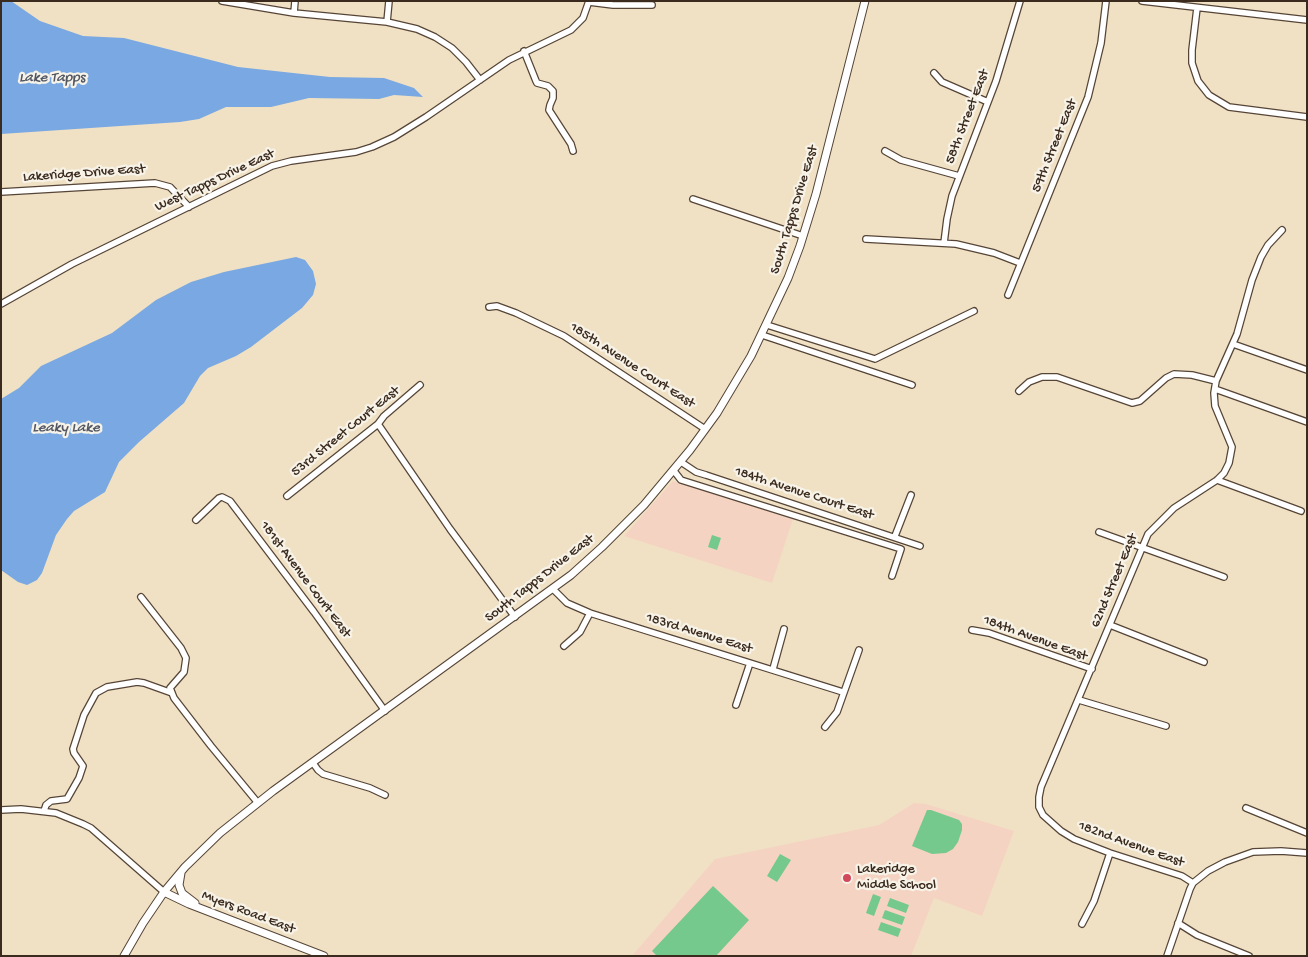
<!DOCTYPE html>
<style>
body{margin:0}
#map{position:relative;width:1308px;height:957px;overflow:hidden;background:#f0e1c4;font-family:"Gochi Hand",sans-serif}
canvas{display:block}
.frame{position:absolute;inset:0;border:2px solid #3b2a1e;pointer-events:none}
</style>
<div id="map">
<canvas width="1308" height="957"></canvas>
<div class="frame"></div>
</div>
<script>
const g = document.querySelector('canvas').getContext('2d');
g.lineJoin = 'round';
function fill(path, color) { g.fillStyle = color; g.fill(path, 'evenodd'); }
const toPath = rows => new Path2D(rows.map(r => 'M' + r).join(''));
function trace(path, color, width, dash) { g.strokeStyle = color; g.lineWidth = width; g.lineCap = dash ? 'butt' : 'round'; g.setLineDash(dash || []); g.stroke(path); }
function drawText(font, color, halo, rows, align = 'center') {
  g.font = font + ' "Gochi Hand",sans-serif'; g.lineWidth = 4.5; g.setLineDash([]); g.textBaseline = 'middle'; g.strokeStyle = halo; g.fillStyle = color; for (const [text, x, y, turn = 0] of rows) {
    g.save(); g.translate(x, y); g.rotate((+turn || 0) * Math.PI / 180); g.textAlign = isNaN(turn) ? turn : align; if (halo) g.strokeText(text, 0, 0); g.fillText(text, 0, 0); g.restore();
  }
}
const built = toPath([
 [673,481,793,519,772,583,624,536],
 [914,803,926,804,1014,831,982,916,934,898,911,956,632,956,715,859,879,825]
]);
const green = toPath([
 [712,535,721,538,717,550,708,547],
 [927,810,931,810,959,820,962,824,962,830,958,842,953,849,946,853,932,854,912,846],
 [780,854,791,860,777,882,767,876],
 [713,886,749,920,716,956,657,956,652,951],
 [873,894,881,897,874,916,866,913],
 [890,898,909,905,906,913,887,906],
 [885,910,905,917,902,925,882,918],
 [881,922,901,929,898,937,878,930]
]);
const water = toPath([
 [1,1,11,1,40,21,83,36,124,38,238,67,330,77,384,78,414,88,423,97,394,95,379,99,309,98,271,107,226,107,199,119,180,122,1,134],
 [296,257,305,260,313,271,316,284,313,295,302,308,251,347,236,356,208,368,200,376,184,403,139,442,119,462,105,492,74,511,67,519,56,535,42,573,37,580,27,585,18,582,1,570,1,399,19,388,41,366,112,333,156,300,191,282,224,272]
]);
const minor = toPath([
 [222,1,294,13,387,22,417,29,435,37,452,48,466,62,480,80],
 [1142,1,1307,20],
 [589,2,613,5,652,5],
 [1197,8,1192,50,1192,63,1198,81,1209,95,1229,107,1307,117],
 [294,13,295,1],
 [387,22,389,1],
 [524,51,536,81,537,83,548,86,553,91,553,98,550,105,549,110,571,144,573,151],
 [934,73,942,82,988,102],
 [885,151,901,160,959,176],
 [1,192,155,183,170,187,189,207],
 [693,199,803,236],
 [866,239,956,244,994,253,1020,263],
 [944,243,947,219,952,196,996,81,1020,1],
 [1008,295,1088,97,1101,43,1106,1],
 [1,304,72,264,272,166,291,161,356,152,372,147,394,137,426,117,509,60,571,30,583,18,589,1],
 [489,307,497,306,516,313,564,336,705,429],
 [767,325,875,359,974,311],
 [762,335,912,385],
 [1233,344,1307,370],
 [1215,389,1307,422],
 [1019,391,1029,382,1042,377,1057,377,1132,403,1140,401,1166,378,1174,374,1192,375,1216,381],
 [378,424,450,529,515,617],
 [681,462,696,472,706,475,920,546],
 [674,471,681,480,901,549,892,576],
 [1217,480,1301,511],
 [287,496,378,424,384,416,420,385],
 [196,520,219,498,222,497,230,501,314,612,385,711],
 [1099,532,1224,577],
 [895,536,911,495],
 [553,589,567,603,590,613,843,692],
 [141,597,181,648,186,658,184,672,170,688,174,698,211,746,258,803],
 [1110,625,1204,662],
 [972,630,989,633,1092,669],
 [564,646,580,632,590,613],
 [773,669,784,629],
 [1079,700,1166,726],
 [736,705,750,663],
 [825,727,837,712,859,650],
 [313,763,318,770,323,774,370,788,385,795],
 [1246,808,1307,833],
 [1,810,21,809,56,813,83,824,91,828,164,892],
 [44,811,46,805,51,801,67,799,79,778,83,766,74,753,73,749,84,715,96,693,107,687,137,682,144,683,172,693],
 [1193,883,1182,876,1110,853,1074,839,1061,831,1043,815,1039,807,1039,797,1041,787,1148,534,1174,508,1217,480,1224,473,1229,463,1232,447,1215,406,1214,393,1216,381,1237,334,1252,280,1261,257,1268,245,1282,230],
 [1178,923,1197,935,1249,956],
 [1082,924,1094,901,1110,853],
 [1167,956,1190,889,1193,883,1208,871,1225,862,1253,852,1281,851,1307,853]
]);
const tertiary = toPath([
 [181,873,179,885,182,893,195,903],
 [164,892,189,904,324,956],
 [124,956,143,923,164,892,185,867,220,833,273,791,571,575,602,547,644,505,690,450,717,413,751,356,788,278,800,246,816,194,865,1]
]);
const markers = [
 [847,878,5,"#d1495b"]
];
const streetNames = [
 ["58th Street East",968,117,-69],
 ["59th Street East",1055,146,-68],
 ["Lakeridge Drive East",84,174,-4],
 ["West Tapps Drive East",215,181,-25],
 ["South Tapps Drive East",795,210,-73],
 ["185th Avenue Court East",632,366,33],
 ["53rd Street Court East",346,432,-39],
 ["184th Avenue Court East",804,494,18],
 ["South Tapps Drive East",540,579,-38],
 ["181st Avenue Court East",305,580,53],
 ["62nd Street East",1115,581,-67],
 ["183rd Avenue East",699,634,17],
 ["184th Avenue East",1035,639,20],
 ["182nd Avenue East",1131,845,20],
 ["Myers Road East",248,913,21]
];
const poiNames = [
 ["Lakeridge",857,870],
 ["Middle School",857,886]
];
const waterNames = [
 ["Lake Tapps",52,79],
 ["Leaky Lake",66,429]
];
fill(built, '#f5d3c2');
fill(green, '#75c98d');
fill(water, '#79a8e2');
trace(minor, '#564537', 8);
trace(tertiary, '#564537', 9);
trace(minor, '#fff', 5.5);
trace(tertiary, '#fff', 7);
for (const [x, y, r, color] of markers) { const dot = new Path2D(); dot.arc(x, y, r, 0, 2 * Math.PI); g.fillStyle = color; g.fill(dot); trace(dot, '#f7f3e8', 2); }
drawText('14px', '#3b2a1e', '#f7f3e8', streetNames);
drawText('14px', '#3b2a1e', '#f7f3e8', poiNames, 'left');
drawText('italic 15px', '#515663', '#f7f3e8', waterNames);
</script>
